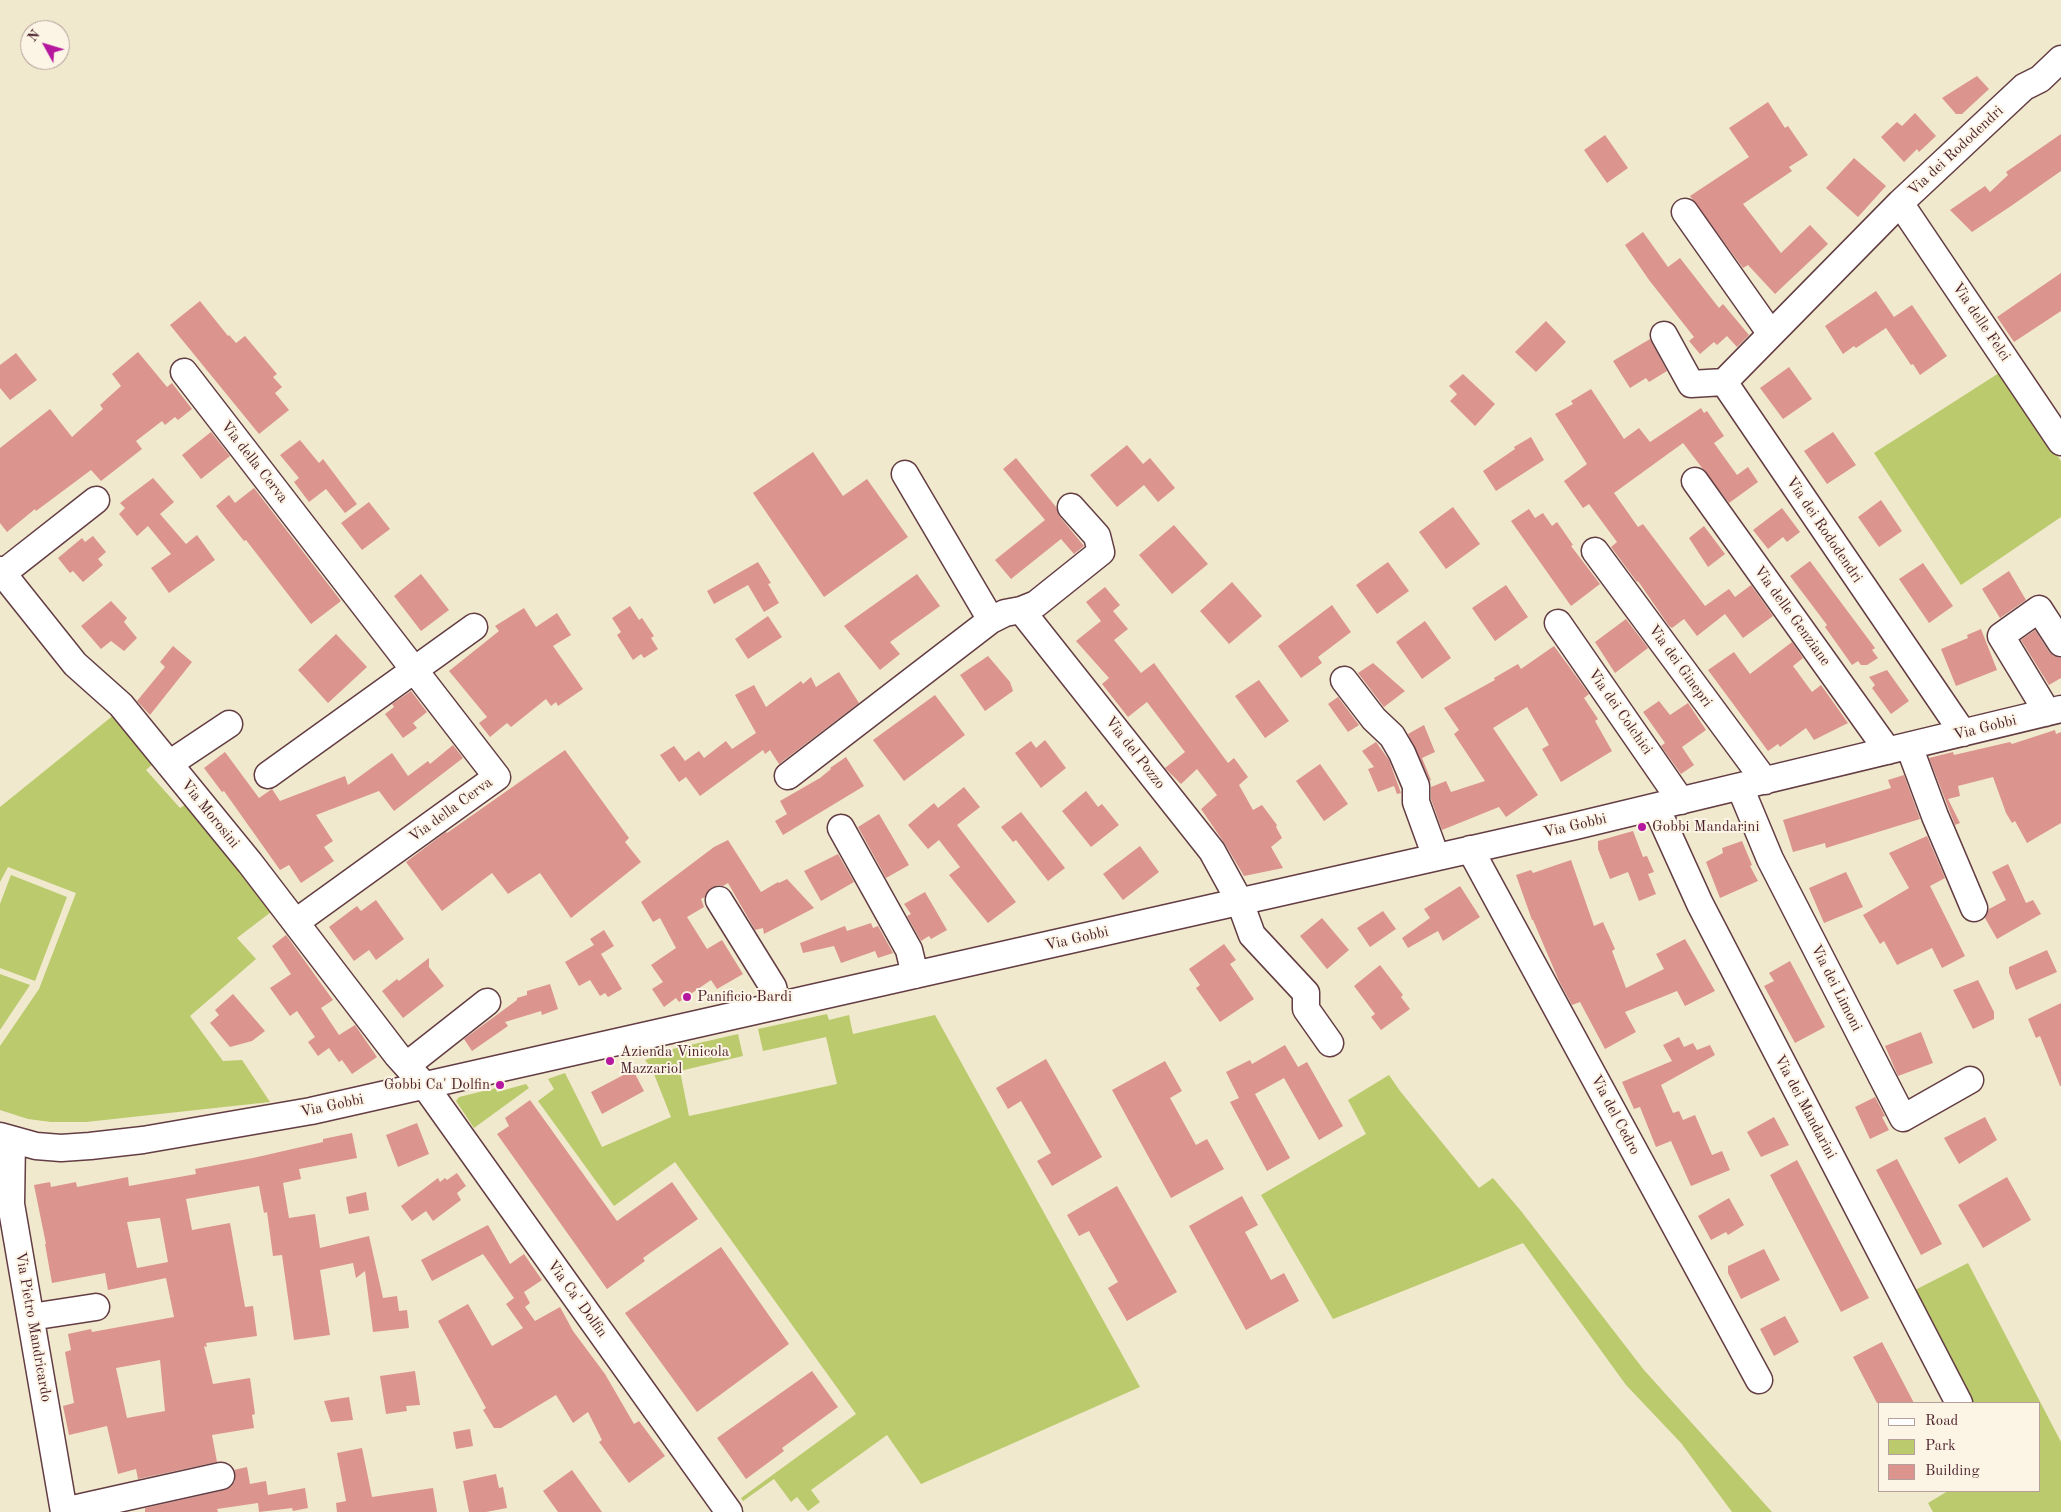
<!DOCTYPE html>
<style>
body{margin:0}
#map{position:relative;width:2061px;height:1512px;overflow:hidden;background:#f0e9cd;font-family:"Old Standard TT",serif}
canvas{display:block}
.legend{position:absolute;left:1878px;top:1402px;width:162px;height:90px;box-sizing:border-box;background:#fcf5e5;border:1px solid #b59f9b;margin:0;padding:6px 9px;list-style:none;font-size:15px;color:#4a1f2b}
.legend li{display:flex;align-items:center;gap:10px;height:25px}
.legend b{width:25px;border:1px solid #b59f9b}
.north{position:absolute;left:20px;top:20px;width:50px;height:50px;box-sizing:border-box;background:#fcf5e5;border:1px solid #b59f9b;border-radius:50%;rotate:309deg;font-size:14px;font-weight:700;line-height:20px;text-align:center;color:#4a1f2b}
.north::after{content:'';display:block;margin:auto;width:18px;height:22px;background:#b5179e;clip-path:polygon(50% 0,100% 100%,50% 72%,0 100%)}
</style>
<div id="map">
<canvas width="2061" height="1512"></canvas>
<ul class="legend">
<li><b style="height:6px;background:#fff"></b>Road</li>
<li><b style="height:14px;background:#baca6d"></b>Park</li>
<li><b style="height:14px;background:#db948e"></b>Building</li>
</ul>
<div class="north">N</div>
</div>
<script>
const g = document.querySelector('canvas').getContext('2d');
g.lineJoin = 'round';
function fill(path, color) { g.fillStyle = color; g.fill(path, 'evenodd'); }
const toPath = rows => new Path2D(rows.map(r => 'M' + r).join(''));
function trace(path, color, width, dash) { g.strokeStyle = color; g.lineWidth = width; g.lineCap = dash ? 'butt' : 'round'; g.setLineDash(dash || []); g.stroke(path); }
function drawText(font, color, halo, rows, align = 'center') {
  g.font = font + ' "Old Standard TT",serif'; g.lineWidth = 4; g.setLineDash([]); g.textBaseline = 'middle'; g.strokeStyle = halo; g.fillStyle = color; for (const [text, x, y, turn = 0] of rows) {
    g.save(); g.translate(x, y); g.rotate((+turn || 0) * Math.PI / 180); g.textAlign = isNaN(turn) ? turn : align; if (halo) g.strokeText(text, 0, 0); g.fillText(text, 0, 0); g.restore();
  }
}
const green = toPath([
 [1999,373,2061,461,2061,517,1961,585,1874,453],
 [115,714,154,763,146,770,180,808,188,803,275,909,237,938,256,959,190,1016,223,1061,242,1060,270,1102,86,1122,51,1122,28,1119,0,1110,0,1046,39,989,76,893,8,867,0,882,0,807],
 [11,875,67,897,35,981,0,968,0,904],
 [0,974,30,985,0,1030],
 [827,1014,829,1020,849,1015,853,1034,935,1015,1140,1387,921,1484,887,1435,811,1490,820,1502,808,1511,797,1497,791,1502,774,1479,743,1501,741,1498,856,1414,675,1162,614,1206,538,1101,554,1089,548,1079,565,1073,602,1147,671,1117,652,1069,645,1060,664,1054,664,1051,738,1034,743,1056,680,1071,689,1116,837,1084,826,1037,763,1051,758,1029],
 [1389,1075,1400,1091,1479,1188,1493,1178,1521,1211,1644,1370,1772,1512,1732,1512,1681,1443,1626,1385,1523,1243,1333,1319,1261,1195,1366,1134,1348,1100],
 [526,1084,529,1088,474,1128,456,1101,459,1097,496,1088,497,1092],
 [1968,1263,2061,1442,2061,1512,1933,1512,1928,1503,1948,1491,2040,1491,2040,1403,1973,1403,1915,1290]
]);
const building = toPath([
 [1977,76,1989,89,1962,114,1956,114,1942,98],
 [1768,102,1785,128,1788,126,1808,155,1789,167,1792,171,1743,204,1781,253,1810,225,1828,244,1775,294,1748,265,1743,268,1690,196,1749,157,1729,128],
 [1915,113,1936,136,1919,152,1917,149,1904,162,1881,137,1897,122,1902,126],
 [2061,134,2061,171,2011,206,1972,232,1950,210,1985,186,1990,192,2008,175,2006,172],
 [1605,135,1628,168,1607,183,1584,150],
 [1854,158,1886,186,1858,217,1826,188],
 [1643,232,1668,267,1680,258,1719,308,1723,304,1749,335,1737,347,1727,336,1717,345,1714,342,1700,354,1689,341,1694,337,1649,280,1625,245],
 [2061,273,2061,311,2014,342,1997,317],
 [1876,291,1894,317,1912,305,1947,356,1920,375,1913,364,1911,365,1886,328,1856,348,1854,346,1843,354,1825,326],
 [200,301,228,336,229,335,236,343,245,336,277,374,273,377,282,387,275,393,289,410,259,434,170,325],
 [1546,321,1566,342,1536,372,1515,352],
 [1650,339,1667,371,1649,382,1646,378,1630,388,1613,361],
 [138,352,167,387,172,383,192,409,178,420,175,417,165,425,162,421,136,441,142,449,101,481,91,470,36,511,35,509,7,532,0,523,0,448,50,409,72,437,103,409,100,405,121,386,112,374],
 [16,353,37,380,10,400,0,388,0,365],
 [1789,367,1812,399,1783,419,1760,388],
 [1463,374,1495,404,1475,426,1450,401,1457,394,1449,386],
 [1591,389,1624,439,1639,428,1650,442,1701,408,1704,413,1707,411,1724,436,1714,443,1737,475,1748,467,1758,482,1729,503,1683,443,1614,493,1638,527,1643,524,1705,606,1729,589,1735,597,1751,585,1773,616,1743,638,1725,614,1697,636,1684,619,1672,628,1669,626,1638,581,1637,582,1611,547,1617,542,1589,504,1583,508,1564,481,1587,464,1555,414,1573,404,1571,401],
 [211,432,230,456,201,479,182,455],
 [1833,432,1856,465,1827,484,1804,451],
 [1531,437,1544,460,1496,491,1483,471,1515,449,1514,447],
 [300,440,319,463,323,459,357,504,345,513,326,489,309,502,294,482,299,478,280,455],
 [1127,445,1143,464,1150,458,1175,488,1158,502,1144,485,1117,507,1090,475],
 [813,452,843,496,867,479,908,537,824,597,753,493],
 [1016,458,1056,507,1060,517,1084,546,1074,554,1061,539,1011,579,995,560,1045,520,1003,469],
 [153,478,174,502,160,514,186,544,197,535,215,560,169,593,151,568,171,554,148,526,137,536,119,514,125,508,120,503],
 [254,488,341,601,311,624,246,540,244,541,216,506,229,495,235,503],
 [1881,500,1902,531,1879,547,1858,517],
 [369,502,390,529,362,550,341,523],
 [1453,507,1480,544,1446,569,1419,532],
 [1782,508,1800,532,1787,542,1783,537,1768,549,1753,530],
 [1529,509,1535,518,1543,513,1552,526,1557,522,1573,545,1571,546,1600,584,1571,606,1511,521],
 [1174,525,1208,564,1172,594,1139,555],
 [1704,526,1725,554,1708,567,1689,538],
 [93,536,106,552,98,559,103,565,83,582,73,571,70,573,58,558,82,538,85,542],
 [1810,561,1875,648,1872,650,1878,658,1867,665,1861,665,1858,661,1852,665,1825,627,1827,625,1790,576],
 [758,562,771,583,768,584,779,603,764,612,748,585,714,604,707,591],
 [1388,562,1409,591,1377,614,1356,585],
 [1923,563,1953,606,1929,623,1899,579],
 [2009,571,2026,600,2000,618,1982,589],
 [421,574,449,610,421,631,394,596],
 [917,574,940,606,890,642,900,654,880,670,844,626],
 [1232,582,1262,616,1229,644,1200,611],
 [1506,585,1528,617,1495,641,1472,608],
 [1105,587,1120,605,1113,611,1128,629,1114,640,1141,673,1154,663,1228,763,1234,758,1248,777,1239,785,1253,810,1262,805,1277,825,1276,827,1282,838,1271,847,1283,868,1244,876,1225,844,1201,809,1217,795,1197,769,1181,784,1165,768,1185,752,1147,702,1128,717,1102,684,1109,678,1076,641,1101,621,1086,602],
 [111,601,127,618,124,622,137,638,124,651,111,641,101,649,81,626],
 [1332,605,1351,632,1318,657,1322,663,1301,678,1278,646],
 [630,606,639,620,642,618,654,636,651,638,658,649,644,658,641,654,633,660,617,635,621,632,612,618],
 [524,608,536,627,557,613,571,635,553,646,583,689,558,706,556,702,551,706,546,699,511,727,507,723,490,737,479,723,487,717,449,671,499,631,495,626],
 [768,616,782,637,748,659,735,639],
 [1626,619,1648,648,1615,673,1595,642],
 [1425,621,1451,658,1422,679,1396,642],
 [1981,629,1997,670,1956,686,1941,649,1968,638,1967,635],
 [2035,630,2049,652,2054,656,2061,658,2061,678,2049,685,2021,640],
 [336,634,367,667,328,703,298,670],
 [1792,642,1803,658,1793,666,1812,692,1821,685,1848,723,1814,740,1806,728,1780,747,1778,744,1768,751,1708,670,1734,652,1750,674],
 [173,646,192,662,150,715,137,701,165,667,160,662],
 [1554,646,1589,694,1584,698,1598,719,1595,721,1612,751,1561,782,1542,749,1549,745,1527,707,1493,728,1538,795,1506,817,1499,807,1442,830,1431,799,1431,787,1446,781,1451,792,1485,781,1454,734,1459,730,1444,708,1495,680,1494,678,1518,664,1521,669],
 [988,656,1010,682,1013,691,985,711,960,675],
 [1373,663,1405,691,1384,707,1358,673],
 [1887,670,1909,701,1891,714,1872,688,1875,685,1869,677],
 [839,672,859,703,779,764,770,750,765,754,763,750,700,796,686,777,679,782,660,755,674,746,685,761,699,751,704,758,726,741,732,749,756,733,735,695,754,685,766,707,801,681,803,684,811,677,816,687],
 [1259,680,1289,721,1265,738,1235,696],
 [411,691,427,712,413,723,417,728,403,738,385,714,394,707,392,704],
 [935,695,965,735,904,781,873,740],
 [1338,697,1359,725,1348,732,1328,704],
 [1659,701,1670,715,1688,703,1706,730,1682,747,1694,765,1681,774,1661,746,1665,743,1643,712],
 [1424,725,1435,752,1422,758,1431,780,1430,781,1408,734],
 [2055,730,2056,734,2061,732,2061,823,2027,843,2015,821,2012,823,2006,813,1993,777,1958,786,1960,796,1948,799,1960,823,1955,825,1929,758,1953,752,1954,755,2010,742,2012,744],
 [1045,740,1066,768,1041,788,1015,753,1031,741,1036,748],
 [1376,742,1389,760,1401,793,1397,794,1394,786,1378,792,1368,769,1374,767,1362,751],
 [453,745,463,758,394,811,379,791,316,815,333,841,324,847,334,861,301,883,289,865,280,870,224,791,222,792,204,768,225,752,259,798,272,789,280,801,345,776,348,785,392,753,408,776,428,761,430,764],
 [565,750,629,838,625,842,641,862,571,918,540,873,508,894,492,873,442,911,406,862,446,832,447,833],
 [846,757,864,786,783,835,775,821,787,814,780,801,820,778,831,769,830,768],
 [1320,764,1348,804,1324,821,1296,781],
 [1904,775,1920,819,1826,848,1825,843,1793,852,1783,820,1891,788,1888,780],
 [964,787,980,807,957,825,1016,902,988,923,949,875,960,867,939,840,928,849,908,825,934,803,938,808],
 [1086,791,1098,807,1102,804,1119,825,1091,847,1062,811],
 [1021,812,1065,868,1048,881,1016,840,1013,842,1001,827],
 [879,814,909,865,886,878,858,827],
 [1633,831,1643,857,1647,856,1654,872,1648,874,1656,894,1639,901,1628,872,1610,879,1598,849,1598,841],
 [1927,836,1945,878,1930,886,1965,956,1942,968,1932,948,1897,965,1884,941,1880,944,1863,915,1909,888,1889,853],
 [728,840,761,892,778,882,779,883,787,879,814,908,764,934,763,928,755,930,728,883,723,886,718,885,711,888,705,897,701,899,704,907,687,917,707,949,722,940,743,974,717,989,711,980,679,1002,676,998,664,1007,652,989,663,982,651,965,676,948,660,918,653,922,641,902,714,847],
 [1742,841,1752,865,1750,866,1758,881,1720,898,1706,862,1723,853,1722,848],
 [1140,846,1159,872,1123,900,1103,874],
 [838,854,854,882,821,901,804,871],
 [1571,860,1594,926,1603,922,1615,949,1612,951,1626,988,1664,969,1656,954,1685,939,1715,991,1685,1006,1677,991,1625,1012,1636,1032,1605,1049,1580,1002,1572,1005,1559,981,1533,920,1532,920,1516,875,1531,870,1533,873],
 [2008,864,2026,903,2033,900,2041,914,1997,939,1985,918,1989,909,2006,900,1992,872],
 [1846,872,1863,907,1824,923,1809,888],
 [1460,886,1480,917,1443,941,1438,931,1408,948,1402,938,1430,918,1424,909],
 [925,892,947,930,931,939,929,936,921,941,907,916,911,914,904,904],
 [376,900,404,939,376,960,369,950,354,961,329,927,357,906,361,911],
 [1383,911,1396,929,1370,947,1357,928],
 [1322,918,1349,950,1327,969,1300,936],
 [871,923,873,928,878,926,893,953,878,958,875,951,841,963,834,946,803,953,800,943,845,926,847,931],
 [604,930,614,946,601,954,622,989,608,997,605,993,600,996,590,980,579,986,565,962,594,945,590,939],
 [286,935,333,1000,321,1008,339,1035,355,1025,377,1057,352,1074,342,1060,339,1062,329,1048,318,1056,308,1042,315,1037,297,1011,290,1016,270,988,291,974,272,946],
 [1224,944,1236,960,1230,964,1254,999,1220,1022,1196,988,1200,985,1189,969],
 [2047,950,2057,972,2016,990,2009,973,2009,967],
 [429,958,429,967,444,986,403,1018,382,991,397,979,399,981],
 [1790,961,1825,1027,1795,1043,1764,986,1774,981,1769,973],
 [1380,965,1403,995,1401,997,1410,1009,1381,1030,1371,1017,1375,1014,1354,986],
 [1978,980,1994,1012,1994,1019,1973,1029,1953,990],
 [550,984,558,1009,542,1015,541,1011,505,1022,508,1026,472,1051,464,1039,517,1000,517,998,527,995,527,991],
 [233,994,265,1031,252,1041,230,1047,210,1023,219,1015,215,1010],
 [2061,1003,2061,1086,2060,1086,2040,1036,2036,1038,2028,1019],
 [1921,1032,1933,1063,1898,1076,1885,1046],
 [1679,1037,1684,1047,1693,1043,1697,1050,1710,1045,1715,1055,1661,1085,1673,1113,1679,1111,1683,1120,1695,1115,1712,1155,1722,1151,1730,1170,1691,1186,1671,1141,1656,1147,1640,1107,1634,1109,1622,1082,1672,1061,1663,1045],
 [1285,1045,1298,1067,1307,1062,1343,1126,1319,1140,1284,1078,1255,1094,1290,1158,1267,1171,1230,1102,1239,1098,1226,1072,1250,1060,1252,1064],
 [1046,1059,1102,1157,1052,1186,1037,1161,1051,1153,1021,1101,1008,1109,996,1088],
 [1165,1061,1182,1091,1170,1098,1196,1145,1207,1139,1224,1169,1171,1198,1112,1090],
 [633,1070,644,1091,602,1114,591,1092],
 [1875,1097,1885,1116,1882,1117,1889,1130,1870,1139,1855,1107],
 [530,1100,617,1221,672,1182,698,1219,643,1258,645,1261,607,1289,497,1134,509,1126,505,1118],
 [1774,1117,1789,1145,1761,1157,1747,1132],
 [1985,1117,1997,1140,1959,1164,1944,1138],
 [417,1123,429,1154,398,1167,386,1135],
 [352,1133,357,1158,299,1169,301,1179,283,1183,289,1218,315,1214,320,1248,369,1236,383,1298,397,1296,399,1311,407,1310,409,1328,373,1332,365,1271,356,1278,353,1263,320,1270,330,1335,294,1340,282,1255,273,1256,267,1212,264,1213,259,1186,186,1199,192,1230,230,1223,245,1307,253,1306,257,1336,206,1343,207,1347,204,1346,213,1384,250,1378,255,1414,252,1415,254,1428,212,1435,217,1462,138,1479,136,1469,118,1474,107,1426,69,1435,63,1406,74,1403,65,1352,71,1350,68,1334,91,1329,92,1332,174,1317,166,1278,108,1290,105,1273,52,1283,45,1244,46,1244,34,1185,50,1182,51,1187,76,1182,77,1187,128,1177,129,1186,196,1174,195,1169,253,1158,323,1142,323,1139],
 [160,1218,168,1262,137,1268,127,1222],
 [160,1360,165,1411,127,1418,116,1368],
 [1897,1159,1942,1244,1921,1255,1876,1170],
 [1797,1160,1869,1298,1841,1312,1770,1175],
 [457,1173,466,1186,457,1193,461,1200,433,1221,426,1211,412,1221,401,1206,438,1178,440,1182,445,1178,447,1180],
 [2007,1177,2031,1220,1983,1248,1958,1205],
 [1117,1186,1177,1292,1127,1321,1108,1288,1118,1282,1089,1231,1079,1236,1067,1215],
 [366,1192,369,1210,349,1214,346,1197],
 [1242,1196,1258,1225,1245,1232,1271,1280,1284,1273,1299,1301,1246,1330,1189,1226],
 [1729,1198,1744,1225,1728,1235,1726,1232,1711,1240,1698,1216],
 [488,1225,510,1264,524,1254,542,1280,524,1292,530,1303,525,1307,535,1321,560,1307,573,1331,605,1374,634,1424,639,1421,665,1456,629,1483,599,1442,602,1440,588,1412,573,1423,556,1395,501,1428,494,1428,483,1410,486,1408,438,1321,468,1304,492,1346,523,1328,506,1304,514,1298,483,1254,432,1281,421,1260],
 [721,1247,789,1344,697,1412,625,1313],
 [1764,1249,1780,1280,1741,1299,1728,1273,1728,1266],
 [1785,1316,1799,1342,1774,1356,1760,1329],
 [1882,1342,1914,1403,1877,1403,1853,1357],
 [415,1371,420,1405,406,1406,407,1411,386,1414,380,1376],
 [812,1371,838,1407,782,1448,784,1451,746,1479,717,1438],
 [349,1397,353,1420,331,1422,324,1401],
 [470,1429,473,1446,456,1449,453,1432],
 [362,1448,372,1497,433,1488,437,1512,337,1512,336,1503,346,1501,337,1453],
 [247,1467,250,1484,266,1481,268,1495,305,1488,308,1508,293,1511,292,1508,259,1512,258,1503,217,1509,218,1512,145,1512,145,1508,225,1490,231,1487,235,1481,234,1470],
 [572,1470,602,1512,558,1512,543,1491],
 [496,1474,499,1488,503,1487,507,1508,486,1512,469,1512,463,1481]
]);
const minor = toPath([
 [1900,203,2061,442],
 [1685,212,1771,334],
 [1664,335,1691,384,1724,382],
 [184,372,497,777,296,922],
 [905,474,991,620],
 [1695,481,1888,751],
 [1595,551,1765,781],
 [0,570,75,664,121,705,250,863,397,1055,425,1086,729,1512],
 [3,573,96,500],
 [1021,610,1212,851,1240,902,1252,935,1306,993,1306,1009,1330,1043],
 [1558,623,1681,801],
 [1344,680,1374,719,1392,736,1402,753,1416,786,1416,802,1436,857],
 [2045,713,2041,702,2001,636,2039,609,2061,643],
 [1963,733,1724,382,1900,203,2024,87,2040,79,2061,59],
 [1909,746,1935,816,1974,908],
 [169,764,229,724],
 [268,775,474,627],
 [788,776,991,620,1005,613,1021,610,1036,604,1101,552,1097,536,1071,507],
 [1740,787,1770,859,1903,1118,1970,1080],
 [1656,807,1700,904,1959,1403],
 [841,828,909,950,915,975],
 [1470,849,1759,1380],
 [719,900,773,987,778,1006],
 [407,1065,487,1002],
 [0,1136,36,1146,61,1148,90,1146,143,1140,311,1111,1575,826,2061,709],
 [12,1140,11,1204,64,1512],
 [31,1317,96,1307],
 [64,1511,221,1476]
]);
const markers = [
 [1642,827,5,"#b5179e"],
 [687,997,5,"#b5179e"],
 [610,1061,5,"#b5179e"],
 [500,1085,5,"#b5179e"]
];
const streetNames = [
 ["Via dei Rododendri",1956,151,-43],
 ["Via delle Felci",1981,322,56],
 ["Via della Cerva",254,462,52],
 ["Via dei Rododendri",1824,530,56],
 ["Via delle Genziane",1792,616,54],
 ["Via dei Ginepri",1680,666,54],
 ["Via dei Colchici",1620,712,55],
 ["Via Gobbi",1985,728,-14],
 ["Via del Pozzo",1135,753,52],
 ["Via della Cerva",451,810,-36],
 ["Via Morosini",210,814,51],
 ["Via Gobbi",1575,826,-13],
 ["Via Gobbi",1077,939,-13],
 ["Via dei Limoni",1836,988,63],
 ["Via Gobbi",332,1106,-12],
 ["Via dei Mandarini",1805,1107,62],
 ["Via del Cedro",1615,1115,62],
 ["Via Ca' Dolfin",577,1299,54],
 ["Via Pietro Mandricardo",33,1327,80]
];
const poiNames = [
 ["Gobbi Mandarini",1652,827],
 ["Panificio Bardi",697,997],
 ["Azienda Vinicola",620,1052],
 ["Mazzariol",620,1069],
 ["Gobbi Ca' Dolfin",490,1085,"right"]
];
fill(green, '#baca6d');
fill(building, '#db948e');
trace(minor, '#633d43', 29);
trace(minor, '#fff', 26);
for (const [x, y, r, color] of markers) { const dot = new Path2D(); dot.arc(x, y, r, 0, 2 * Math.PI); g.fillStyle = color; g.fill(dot); trace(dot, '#fcf5e5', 2); }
drawText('15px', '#4a1f2b', '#fcf5e5', streetNames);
drawText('15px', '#4a1f2b', '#fcf5e5', poiNames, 'left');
</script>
